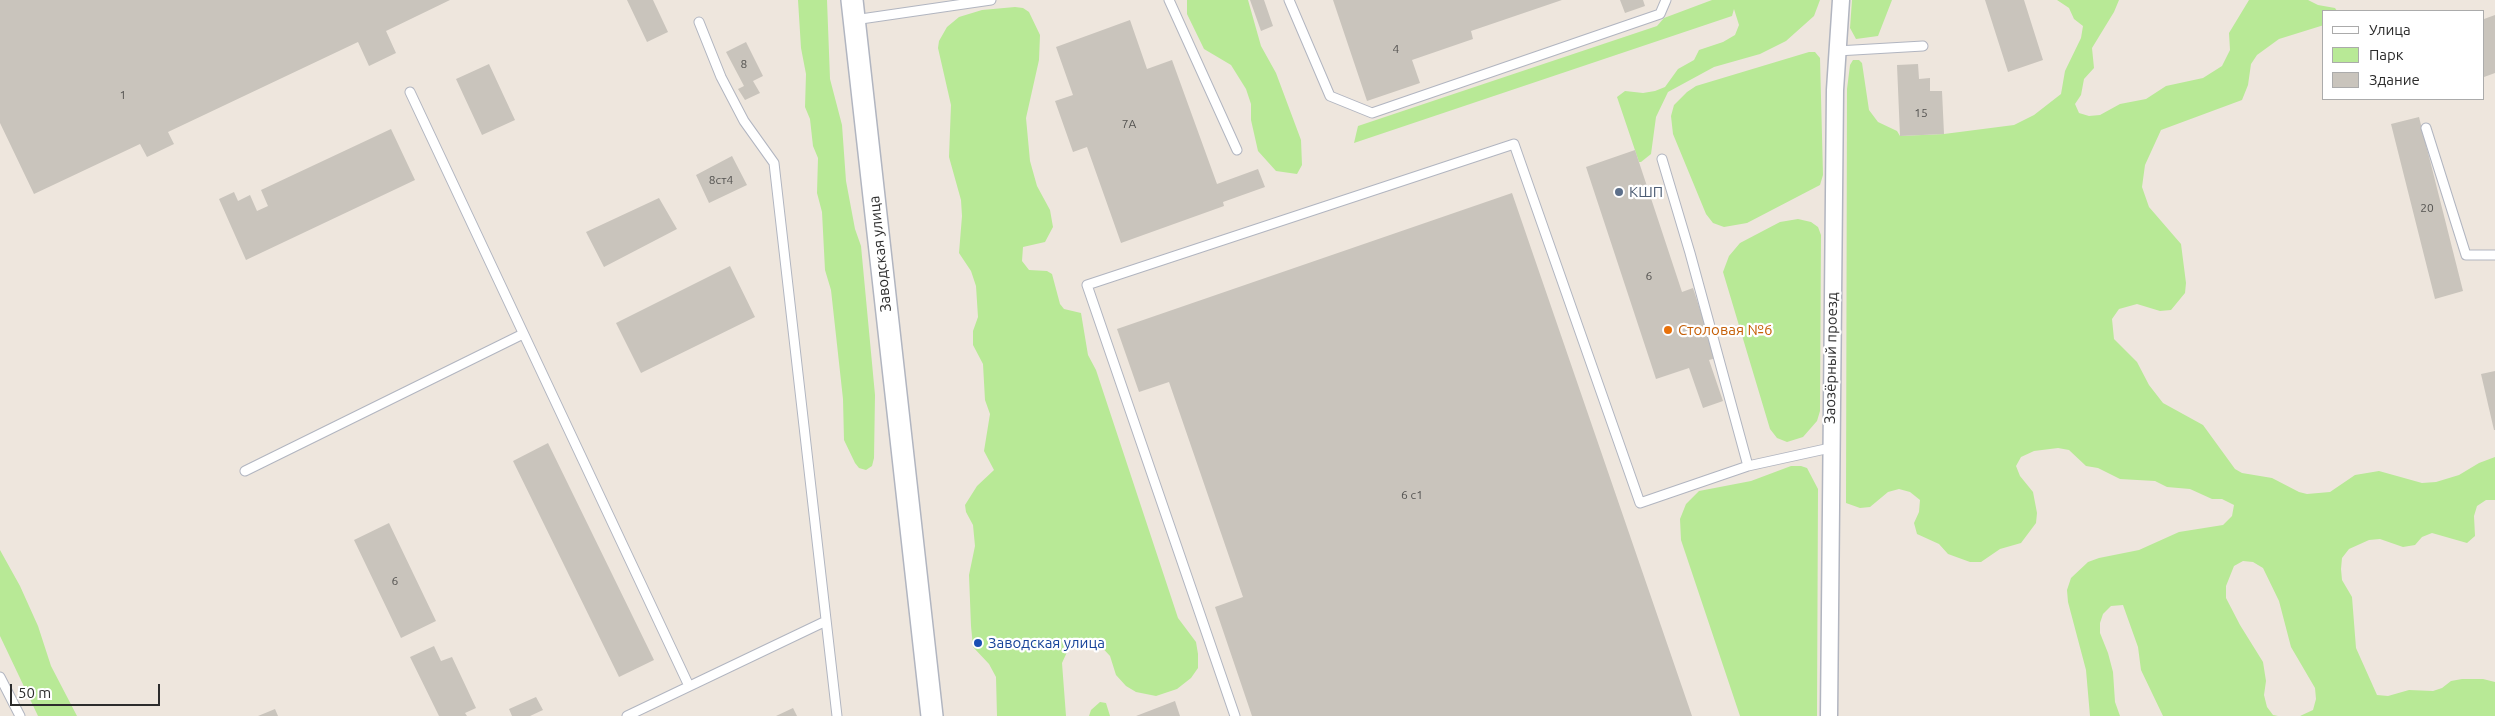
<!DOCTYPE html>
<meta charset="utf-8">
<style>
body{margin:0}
#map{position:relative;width:2495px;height:716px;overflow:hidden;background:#eee6dd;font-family:Ubuntu,sans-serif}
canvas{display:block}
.legend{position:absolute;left:2322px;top:10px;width:162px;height:90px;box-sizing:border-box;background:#fff;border:1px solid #ababab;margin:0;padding:6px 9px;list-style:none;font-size:15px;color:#2c2c2c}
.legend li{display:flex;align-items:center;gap:10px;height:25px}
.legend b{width:25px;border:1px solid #ababab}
.scale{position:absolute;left:10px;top:684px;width:150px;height:22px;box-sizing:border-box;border:2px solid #2c2c2c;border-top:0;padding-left:6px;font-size:15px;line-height:18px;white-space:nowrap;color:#2c2c2c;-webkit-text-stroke:4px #fff;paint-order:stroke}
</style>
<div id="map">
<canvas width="2495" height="716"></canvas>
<ul class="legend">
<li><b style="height:6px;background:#fff"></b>Улица</li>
<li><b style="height:14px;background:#b8e996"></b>Парк</li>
<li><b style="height:14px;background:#c9c4bc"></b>Здание</li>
</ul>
<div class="scale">50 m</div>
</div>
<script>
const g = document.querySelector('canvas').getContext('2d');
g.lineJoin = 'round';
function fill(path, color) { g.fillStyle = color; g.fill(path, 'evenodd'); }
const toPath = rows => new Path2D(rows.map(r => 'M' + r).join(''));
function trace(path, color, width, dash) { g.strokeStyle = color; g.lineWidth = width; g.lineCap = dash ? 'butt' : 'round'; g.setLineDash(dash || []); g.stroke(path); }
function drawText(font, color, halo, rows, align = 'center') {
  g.font = font + ' Ubuntu,sans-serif'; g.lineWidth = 4.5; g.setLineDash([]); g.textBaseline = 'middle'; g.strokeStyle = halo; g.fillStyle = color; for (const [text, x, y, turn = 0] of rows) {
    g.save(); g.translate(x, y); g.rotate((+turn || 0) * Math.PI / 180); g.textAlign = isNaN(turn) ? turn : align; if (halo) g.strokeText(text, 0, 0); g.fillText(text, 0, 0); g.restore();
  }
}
const green = toPath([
 [798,0,827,0,830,79,842,125,846,181,855,229,861,246,875,395,874,458,872,466,866,470,859,468,855,463,844,440,843,399,831,290,825,270,822,212,817,193,818,158,813,146,810,119,805,107,806,74,801,48],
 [1187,0,1248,0,1261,46,1276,73,1301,140,1302,165,1297,174,1276,171,1258,151,1251,120,1251,104,1246,89,1231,65,1204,49,1187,14],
 [1712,0,1820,0,1814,16,1786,41,1760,54,1714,67,1668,92,1656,117,1651,154,1641,162,1639,162,1617,97,1625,91,1643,93,1655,91,1665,87,1678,69,1694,60,1699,50,1723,42,1735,35,1739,25,1734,9,1732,16,1354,143,1358,126,1657,26,1664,18],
 [1852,0,1892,0,1878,36,1856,39,1850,28],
 [2057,0,2119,0,2114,12,2092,48,2094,68,2084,79,2081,95,2075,104,2079,113,2089,116,2100,115,2120,104,2146,99,2166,86,2203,78,2222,66,2230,50,2229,33,2249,0,2308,0,2318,5,2335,8,2337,11,2324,11,2324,25,2279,39,2257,55,2251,64,2248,85,2242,100,2161,130,2145,165,2142,187,2149,207,2181,244,2186,283,2185,293,2171,310,2160,311,2137,304,2119,309,2112,319,2114,339,2137,362,2149,385,2163,403,2203,425,2235,469,2242,473,2272,478,2299,492,2307,494,2330,492,2355,475,2379,471,2422,483,2436,482,2459,475,2479,463,2495,457,2495,500,2486,500,2477,506,2474,516,2475,536,2467,543,2432,533,2422,537,2415,545,2403,547,2380,539,2369,540,2349,549,2342,558,2341,569,2342,580,2352,597,2356,648,2377,695,2388,696,2409,690,2433,691,2442,688,2451,681,2462,679,2483,679,2495,682,2495,716,2300,716,2313,710,2316,699,2315,688,2291,647,2279,601,2263,568,2253,562,2243,561,2234,566,2226,586,2226,598,2240,625,2263,662,2266,681,2264,695,2267,707,2273,715,2278,716,2163,716,2141,670,2138,647,2123,605,2111,606,2103,614,2100,623,2100,633,2108,653,2113,672,2115,702,2120,716,2090,716,2086,670,2068,602,2067,590,2071,578,2088,562,2099,558,2139,550,2179,532,2223,525,2232,516,2234,505,2222,499,2212,499,2190,489,2167,487,2155,481,2120,479,2098,468,2086,466,2069,450,2058,448,2034,451,2021,457,2016,466,2020,476,2033,492,2037,513,2036,523,2021,543,2000,549,1981,562,1970,562,1948,554,1939,544,1917,534,1914,523,1919,512,1920,500,1910,492,1899,489,1888,492,1870,507,1860,508,1846,503,1847,89,1850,65,1853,60,1859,60,1862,63,1869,110,1878,122,1897,131,1900,136,1944,134,2014,125,2034,115,2061,94,2065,71,2081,38,2083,26,2074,19,2069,8],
 [1015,7,1023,8,1029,12,1040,35,1039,60,1026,118,1030,161,1037,186,1050,210,1053,227,1045,242,1023,247,1022,261,1029,270,1047,271,1052,274,1060,304,1064,309,1081,313,1088,355,1096,370,1178,618,1196,642,1198,654,1198,668,1191,678,1177,689,1156,696,1136,692,1126,686,1116,675,1110,656,1096,641,1075,645,1067,652,1062,663,1066,716,997,716,996,677,989,664,973,647,971,626,969,575,975,546,973,525,966,512,965,505,977,486,994,470,984,451,990,414,985,400,983,364,973,345,973,331,978,317,976,286,971,271,959,253,962,216,961,200,949,157,951,105,938,48,939,41,947,27,959,17,982,10],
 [1809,52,1815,52,1820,58,1823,175,1820,185,1747,223,1724,227,1713,223,1706,214,1673,134,1671,116,1674,105,1687,92,1696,86],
 [1798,219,1811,222,1818,227,1821,235,1820,411,1817,421,1803,437,1787,442,1777,438,1770,429,1723,272,1729,256,1740,243,1780,222],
 [1791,466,1801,466,1807,468,1818,489,1817,716,1740,716,1681,540,1680,519,1686,504,1699,491,1751,481],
 [0,550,20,586,38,626,51,666,77,716,38,716,0,636],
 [1100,702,1106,703,1110,716,1089,716,1091,710]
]);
const building = toPath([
 [0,0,450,0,386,31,396,53,369,66,358,42,168,132,174,144,147,157,140,144,34,194,0,123],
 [627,0,653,0,668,32,647,42],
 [1250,0,1264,0,1273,26,1261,31],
 [1333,0,1562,0,1471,31,1473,39,1412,60,1420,83,1367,101],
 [1620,0,1643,0,1645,6,1625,13],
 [1985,0,2024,0,2043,60,2008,72],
 [2495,15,2495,73,2484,77,2484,19],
 [1130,20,1147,69,1172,60,1217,184,1258,169,1265,187,1223,202,1224,206,1121,243,1087,147,1073,152,1055,101,1073,95,1056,47],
 [746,42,763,76,753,81,760,93,745,100,738,89,744,86,726,52],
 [489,64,515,120,482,135,456,79],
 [1918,64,1919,79,1930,78,1930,91,1942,91,1944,134,1900,136,1897,65],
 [2419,117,2463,291,2435,299,2391,124],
 [391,129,415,180,246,260,219,199,234,192,238,201,250,195,257,211,268,206,261,190],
 [1635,150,1682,292,1693,288,1716,358,1709,360,1723,401,1703,408,1689,368,1656,379,1586,167],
 [732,156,747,185,709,203,696,175],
 [1512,193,1692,716,1252,716,1215,607,1243,597,1169,382,1139,392,1117,329],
 [659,198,677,229,604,267,586,232],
 [730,266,755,317,641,373,616,323],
 [2495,371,2495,430,2494,430,2481,374],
 [548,443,654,660,619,677,513,461],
 [389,523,436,621,401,638,354,540],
 [434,646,441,661,452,657,476,708,465,713,467,716,439,716,410,657],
 [536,697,543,710,530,716,512,716,509,709],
 [1175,701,1180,716,1136,716],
 [793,708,797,716,776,716],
 [275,709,278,716,258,716]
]);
const service = toPath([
 [1169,0,1237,150],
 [1289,0,1330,96,1372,113,1660,14,1666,0],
 [854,20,991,0],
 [699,22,721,77,744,121,774,163,837,716],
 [1837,51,1923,46],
 [410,92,689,686],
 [2426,128,2466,255,2495,255],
 [1662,159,1690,253,1748,466],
 [245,471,523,334],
 [0,677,20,716],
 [627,716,826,621],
 [1235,716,1087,285,1514,144,1640,503,1748,466,1830,448]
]);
const minor = toPath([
 [1829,716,1835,90,1841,0]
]);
const tertiary = toPath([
 [852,0,932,716]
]);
const markers = [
 [1619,192,5,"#5c6f8a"],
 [1668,330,5,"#e8710a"],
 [978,643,5,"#1a4fb4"]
];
const numberNames = [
 ["4",1396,49],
 ["8",744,64],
 ["1",123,95],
 ["15",1921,113],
 ["7А",1129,124],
 ["8ст4",721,180],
 ["20",2427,208],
 ["6",1649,276],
 ["6 с1",1412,495],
 ["6",395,581]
];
const serviceNames = [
 ["КШП",1629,192]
];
const streetNames = [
 ["Заводская улица",880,254,-96],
 ["Заозёрный проезд",1831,358,-89]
];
const foodNames = [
 ["Столовая №6",1678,330]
];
const transitNames = [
 ["Заводская улица",988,643]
];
fill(green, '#b8e996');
fill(building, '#c9c4bc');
trace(service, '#b1b5c0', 11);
trace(minor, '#b1b5c0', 19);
trace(tertiary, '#b1b5c0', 24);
trace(service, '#fff', 9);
trace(minor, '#fff', 16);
trace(tertiary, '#fff', 21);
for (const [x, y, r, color] of markers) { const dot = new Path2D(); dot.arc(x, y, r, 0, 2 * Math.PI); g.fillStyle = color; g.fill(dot); trace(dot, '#fff', 2); }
drawText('12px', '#535250', null, numberNames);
drawText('15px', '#4e5e75', '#fff', serviceNames, 'left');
drawText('15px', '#2c2c2c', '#fff', streetNames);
drawText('15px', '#c56008', '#fff', foodNames, 'left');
drawText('15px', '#164399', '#fff', transitNames, 'left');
</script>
